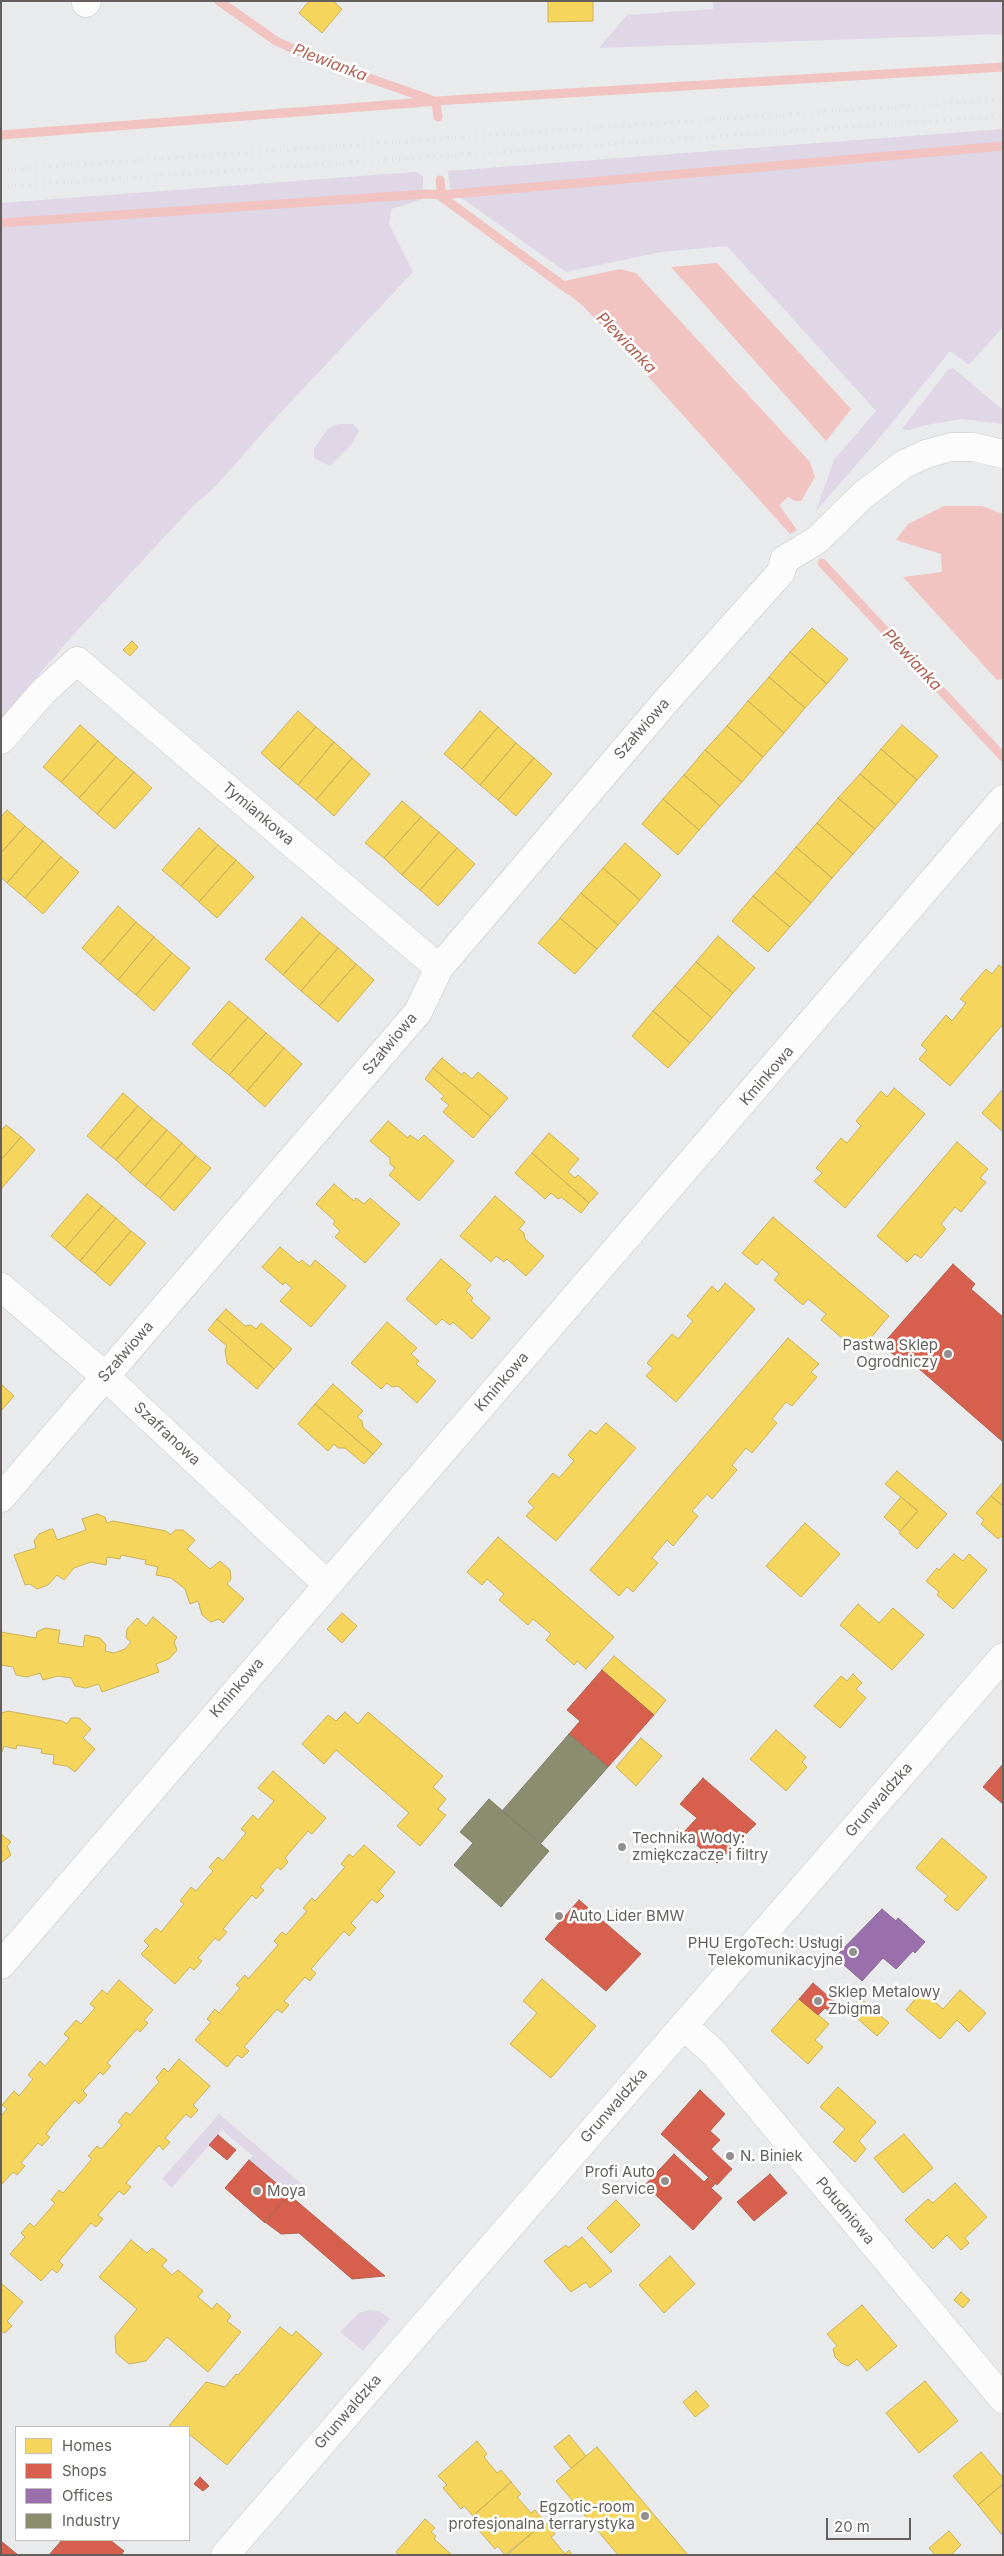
<!DOCTYPE html>
<meta charset="utf-8">
<style>
body{margin:0}
#map{position:relative;width:1004px;height:2556px;overflow:hidden;background:#e8eaec;font-family:Inter,sans-serif}
canvas{display:block}
.frame{position:absolute;inset:0;border:2px solid #645f5d;pointer-events:none}
.legend{position:absolute;left:15px;top:2426px;width:175px;height:115px;box-sizing:border-box;background:#fff;border:1px solid #c1bfbe;margin:0;padding:6px 9px;list-style:none;font-size:15px;color:#645f5d}
.legend li{display:flex;align-items:center;gap:10px;height:25px}
.legend b{width:25px;border:1px solid #c1bfbe}
.scale{position:absolute;left:826px;top:2518px;width:85px;height:22px;box-sizing:border-box;border:2px solid #645f5d;border-top:0;padding-left:6px;font-size:15px;line-height:18px;white-space:nowrap;color:#645f5d;-webkit-text-stroke:4px #fff;paint-order:stroke}
</style>
<div id="map">
<canvas width="1004" height="2556"></canvas>
<div class="frame"></div>
<ul class="legend">
<li><b style="height:14px;background:#f6d55c"></b>Homes</li>
<li><b style="height:14px;background:#d6604d"></b>Shops</li>
<li><b style="height:14px;background:#9970ab"></b>Offices</li>
<li><b style="height:14px;background:#8c8c6e"></b>Industry</li>
</ul>
<div class="scale">20 m</div>
</div>
<script>
const g = document.querySelector('canvas').getContext('2d');
g.lineJoin = 'round';
function fill(path, color) { g.fillStyle = color; g.fill(path, 'evenodd'); }
const toPath = rows => new Path2D(rows.map(r => 'M' + r).join(''));
function trace(path, color, width, dash) { g.strokeStyle = color; g.lineWidth = width; g.lineCap = dash ? 'butt' : 'round'; g.setLineDash(dash || []); g.stroke(path); }
function drawText(font, color, halo, rows, align = 'center') {
  g.font = font + ' Inter,sans-serif'; g.lineWidth = 5; g.setLineDash([]); g.textBaseline = 'middle'; g.strokeStyle = halo; g.fillStyle = color; for (const [text, x, y, turn = 0] of rows) {
    g.save(); g.translate(x, y); g.rotate((+turn || 0) * Math.PI / 180); g.textAlign = isNaN(turn) ? turn : align; if (halo) g.strokeText(text, 0, 0); g.fillText(text, 0, 0); g.restore();
  }
}
const green = toPath([
 [713,1,1003,1,1003,34,599,48,627,15,713,9],
 [1003,129,1003,327,969,365,950,351,882,435,816,511,834,460,876,411,727,246,661,252,566,272,450,190,448,171],
 [416,172,423,176,423,199,391,209,389,224,413,272,282,411,214,488,195,504,72,636,1,719,1,203],
 [953,368,1003,410,1003,424,962,419,926,425,909,430,902,429,947,371],
 [339,424,353,424,359,431,351,445,330,466,314,458,314,448,329,428],
 [219,2114,304,2186,293,2198,249,2160,253,2156,222,2130,172,2188,162,2179],
 [370,2310,381,2312,390,2319,363,2351,340,2332,359,2313]
]);
const water = toPath([
 [717,263,851,409,826,441,671,267],
 [620,269,636,273,810,462,815,477,801,501,795,501,788,497,779,505,797,530,794,532,790,534,627,353,584,307,559,286,564,281],
 [944,506,982,506,1003,514,1003,679,997,680,903,577,942,572,941,554,896,540,908,524]
]);
const homes = toPath([
 [309,1,333,1,342,9,322,33,299,13,309,1],
 [548,1,593,1,593,21,548,22,548,1],
 [812,628,848,659,827,684,790,652,812,628],
 [132,641,138,647,130,656,123,650,132,641],
 [790,652,827,684,805,708,769,677,790,652],
 [769,677,805,708,784,733,748,701,769,677],
 [748,701,784,733,763,757,727,726,748,701],
 [298,711,316,727,279,769,261,753,298,711],
 [480,711,498,727,462,769,444,754,480,711],
 [80,725,98,741,61,782,43,767,80,725],
 [902,725,938,756,917,780,881,749,902,725],
 [727,726,763,757,742,782,705,750,727,726],
 [316,727,334,742,298,785,279,769,316,727],
 [498,727,516,743,480,785,462,769,498,727],
 [98,741,116,757,79,798,61,782,98,741],
 [334,742,352,758,316,800,298,785,334,742],
 [516,743,534,758,498,800,480,785,516,743],
 [881,749,917,780,896,805,860,774,881,749],
 [705,750,742,782,720,806,684,775,705,750],
 [116,757,134,772,97,814,79,798,116,757],
 [352,758,370,774,334,816,316,800,352,758],
 [534,758,552,774,516,816,498,800,534,758],
 [134,772,152,788,115,829,97,814,134,772],
 [860,774,896,805,875,829,838,798,860,774],
 [684,775,720,806,699,830,663,799,684,775],
 [838,798,875,829,853,854,817,823,838,798],
 [663,799,699,830,678,855,642,824,663,799],
 [402,801,421,817,384,858,365,843,402,801],
 [7,810,25,826,1,853,1,817,7,810],
 [421,817,439,832,402,875,384,858,421,817],
 [817,823,853,854,832,878,796,847,817,823],
 [25,826,43,841,7,883,1,877,1,853,25,826],
 [199,828,218,845,181,886,162,870,199,828],
 [439,832,457,848,420,890,402,875,439,832],
 [43,841,61,857,25,898,7,883,43,841],
 [625,843,661,875,640,900,603,868,625,843],
 [218,845,236,860,199,902,181,886,218,845],
 [796,847,832,878,811,903,775,872,796,847],
 [457,848,475,864,438,906,420,890,457,848],
 [61,857,79,872,43,914,25,898,61,857],
 [236,860,254,877,217,918,199,902,236,860],
 [603,868,640,900,618,925,581,893,603,868],
 [775,872,811,903,790,927,753,896,775,872],
 [581,893,618,925,597,949,560,918,581,893],
 [753,896,790,927,768,952,732,921,753,896],
 [118,906,136,922,100,964,82,948,118,906],
 [302,917,320,933,283,975,265,959,302,917],
 [560,918,597,949,575,974,538,943,560,918],
 [136,922,154,937,118,980,100,964,136,922],
 [320,933,338,948,301,991,283,975,320,933],
 [718,936,755,968,733,993,696,962,718,936],
 [154,937,172,953,136,995,118,980,154,937],
 [338,948,356,964,319,1006,301,991,338,948],
 [172,953,190,968,154,1011,136,995,172,953],
 [696,962,733,993,712,1018,675,986,696,962],
 [356,964,374,980,338,1022,319,1006,356,964],
 [999,965,1003,969,1003,1024,950,1086,919,1059,927,1050,921,1045,946,1015,952,1021,966,1003,960,999,986,969,992,974,999,965],
 [675,986,712,1018,690,1043,653,1011,675,986],
 [229,1001,248,1017,210,1060,192,1044,229,1001],
 [653,1011,690,1043,668,1068,632,1036,653,1011],
 [248,1017,266,1033,229,1075,210,1060,248,1017],
 [266,1033,284,1048,247,1091,229,1075,266,1033],
 [284,1048,302,1064,265,1107,247,1091,284,1048],
 [442,1058,462,1075,464,1072,472,1079,478,1072,508,1098,491,1117,433,1068,442,1058],
 [433,1068,491,1117,473,1138,443,1112,449,1105,441,1099,444,1096,425,1079,433,1068],
 [894,1088,925,1114,845,1208,814,1181,822,1173,816,1168,841,1138,847,1143,861,1126,856,1121,881,1091,887,1097,894,1088],
 [1003,1089,1003,1132,982,1113,1003,1089],
 [123,1093,138,1106,101,1148,87,1136,123,1093],
 [138,1106,152,1118,116,1160,101,1148,138,1106],
 [152,1118,167,1130,130,1173,116,1160,152,1118],
 [388,1121,408,1138,410,1135,418,1141,424,1135,454,1161,419,1201,389,1175,395,1168,390,1164,390,1158,370,1141,388,1121],
 [6,1125,21,1137,1,1160,1,1130,6,1125],
 [167,1130,182,1143,145,1186,130,1173,167,1130],
 [549,1133,579,1159,568,1172,575,1178,578,1175,598,1193,589,1203,532,1153,549,1133],
 [21,1137,35,1150,1,1189,1,1160,21,1137],
 [957,1142,988,1169,980,1178,986,1182,961,1212,955,1207,941,1224,946,1229,921,1258,915,1254,907,1262,877,1236,957,1142],
 [182,1143,196,1156,160,1198,145,1186,182,1143],
 [532,1153,589,1203,581,1213,561,1197,558,1199,551,1193,545,1199,515,1173,532,1153],
 [196,1156,211,1168,174,1211,160,1198,196,1156],
 [334,1184,354,1201,356,1198,364,1204,370,1198,400,1224,365,1263,335,1237,340,1231,333,1224,335,1221,316,1204,334,1184],
 [87,1194,102,1206,65,1248,51,1236,87,1194],
 [495,1196,525,1222,519,1229,524,1233,525,1239,544,1256,526,1276,507,1259,504,1262,496,1256,491,1262,460,1236,495,1196],
 [102,1206,116,1218,80,1261,65,1248,102,1206],
 [773,1217,889,1316,864,1346,854,1339,850,1345,821,1320,826,1314,808,1299,803,1305,774,1280,779,1274,762,1259,757,1265,742,1253,773,1217],
 [116,1218,131,1231,95,1273,80,1261,116,1218],
 [131,1231,146,1243,110,1286,95,1273,131,1231],
 [280,1247,299,1263,302,1260,310,1267,315,1260,346,1286,311,1327,280,1301,292,1288,285,1282,283,1285,262,1267,280,1247],
 [441,1259,471,1285,466,1291,473,1298,471,1301,490,1318,472,1339,453,1322,450,1325,442,1319,436,1325,406,1299,441,1259],
 [725,1283,755,1309,676,1402,646,1376,653,1368,647,1363,672,1334,678,1339,693,1321,687,1316,712,1286,718,1292,725,1283],
 [226,1309,245,1326,251,1325,256,1329,261,1323,292,1349,274,1369,217,1319,226,1309],
 [217,1319,274,1369,257,1389,227,1363,225,1350,227,1346,208,1330,217,1319],
 [387,1322,417,1348,411,1354,419,1361,416,1364,436,1381,417,1403,398,1386,392,1387,387,1383,381,1389,351,1363,387,1322],
 [788,1338,819,1364,811,1372,817,1377,792,1406,786,1402,772,1419,777,1423,752,1453,746,1448,732,1465,737,1470,712,1499,707,1494,692,1511,698,1516,673,1546,667,1540,652,1558,658,1563,633,1592,627,1587,619,1596,590,1570,788,1338],
 [1,1384,14,1396,1,1411,1,1384],
 [333,1384,363,1411,357,1417,362,1421,363,1427,382,1444,373,1454,315,1404,333,1384],
 [315,1404,373,1454,364,1464,345,1448,338,1448,334,1444,328,1451,298,1424,315,1404],
 [606,1423,636,1448,556,1541,526,1516,534,1507,528,1502,553,1473,559,1478,574,1461,568,1455,590,1430,596,1434,606,1423],
 [897,1471,947,1514,917,1549,899,1533,918,1511,885,1484,897,1471],
 [1003,1482,1003,1506,991,1496,1003,1482],
 [991,1496,1003,1506,1003,1535,998,1539,981,1524,984,1520,976,1513,991,1496],
 [901,1497,918,1511,900,1531,884,1517,901,1497],
 [97,1514,105,1517,107,1523,113,1521,166,1531,171,1535,175,1530,183,1530,195,1540,187,1549,210,1569,220,1561,230,1570,231,1579,227,1584,244,1599,223,1623,219,1619,211,1622,202,1615,198,1601,190,1604,185,1589,171,1578,156,1575,158,1567,145,1564,146,1560,121,1555,120,1559,107,1557,106,1565,91,1562,74,1568,64,1580,57,1575,48,1585,37,1589,30,1584,25,1585,14,1555,36,1548,34,1541,39,1534,51,1529,53,1529,57,1540,86,1530,82,1519,97,1514],
 [805,1523,840,1554,801,1597,766,1566,805,1523],
 [498,1537,614,1637,586,1669,577,1661,574,1665,546,1640,551,1634,533,1619,528,1625,499,1600,504,1594,487,1579,482,1585,467,1572,498,1537],
 [954,1554,963,1561,969,1554,987,1570,953,1609,937,1595,939,1592,926,1581,937,1568,939,1570,954,1554],
 [858,1604,879,1623,893,1608,924,1635,892,1670,840,1625,858,1604],
 [342,1613,357,1626,342,1643,327,1629,342,1613],
 [153,1617,177,1637,174,1642,177,1650,169,1659,156,1664,159,1672,102,1692,99,1684,86,1688,75,1686,71,1678,58,1676,43,1680,40,1673,27,1677,16,1675,13,1667,1,1665,1,1632,36,1638,37,1632,45,1628,58,1630,60,1630,58,1643,83,1647,85,1635,100,1638,106,1645,105,1651,114,1653,125,1649,131,1642,126,1638,127,1629,137,1618,146,1626,153,1617],
 [614,1656,666,1700,654,1715,602,1670,614,1656],
 [853,1674,862,1683,856,1689,866,1698,840,1728,814,1706,841,1676,847,1681,853,1674],
 [1,1711,2,1713,8,1711,62,1721,67,1724,71,1718,79,1718,91,1729,83,1738,95,1749,75,1772,67,1766,53,1764,54,1755,41,1753,42,1749,17,1745,16,1749,4,1746,1,1754,1,1711],
 [345,1712,358,1724,368,1712,443,1776,433,1787,446,1799,438,1809,446,1815,420,1846,397,1826,409,1813,336,1750,324,1764,302,1744,328,1715,336,1721,345,1712],
 [776,1730,806,1757,802,1762,807,1767,786,1791,750,1759,776,1730],
 [641,1738,662,1756,636,1786,616,1767,641,1738],
 [273,1771,326,1818,312,1834,308,1831,285,1858,288,1862,281,1870,277,1867,260,1887,264,1890,256,1899,252,1895,223,1929,227,1932,219,1941,215,1938,198,1958,202,1961,194,1970,190,1967,175,1984,141,1954,149,1946,144,1941,156,1928,161,1932,184,1904,180,1901,191,1887,196,1891,213,1871,209,1867,218,1857,223,1861,246,1833,241,1829,253,1815,258,1820,274,1801,258,1788,273,1771],
 [1,1834,11,1842,7,1846,11,1855,1,1863,1,1834],
 [942,1838,987,1877,957,1911,944,1900,948,1896,916,1868,942,1838],
 [364,1845,395,1872,379,1891,384,1896,377,1903,372,1899,351,1923,356,1928,349,1936,344,1931,311,1969,316,1973,310,1981,305,1977,284,2001,289,2005,282,2013,277,2009,244,2047,249,2051,242,2058,237,2055,227,2067,195,2040,211,2022,207,2019,215,2009,219,2013,240,1988,236,1985,245,1975,248,1979,278,1945,274,1941,282,1932,286,1935,307,1911,303,1908,312,1898,315,1901,345,1867,341,1864,349,1854,353,1857,364,1845],
 [542,1979,596,2026,551,2078,510,2044,537,2013,523,2001,542,1979],
 [119,1980,153,2010,144,2020,148,2023,140,2032,137,2029,107,2063,111,2066,103,2075,100,2072,83,2091,87,2095,79,2104,75,2100,53,2125,46,2134,50,2137,42,2146,38,2143,21,2163,25,2166,17,2175,13,2172,1,2185,1,2116,7,2109,2,2105,14,2091,19,2096,33,2079,28,2075,40,2061,45,2066,69,2038,64,2034,76,2020,81,2024,95,2008,90,2004,102,1990,107,1994,119,1980],
 [960,1990,986,2013,969,2032,957,2020,940,2039,906,2010,922,1991,943,2009,960,1990],
 [860,1998,889,2023,877,2036,849,2011,860,1998],
 [799,1999,829,2024,815,2040,823,2047,808,2064,771,2031,799,1999],
 [179,2059,210,2086,193,2105,198,2110,191,2118,186,2114,165,2138,170,2142,163,2150,159,2145,126,2183,131,2187,124,2195,119,2191,98,2215,103,2219,96,2227,91,2223,59,2261,63,2265,57,2273,52,2269,41,2281,10,2254,25,2237,21,2233,30,2223,34,2227,55,2203,51,2200,59,2190,63,2193,92,2159,88,2156,97,2146,101,2149,122,2125,118,2122,126,2112,130,2115,159,2082,156,2078,164,2068,168,2072,179,2059],
 [838,2087,876,2122,859,2141,866,2149,855,2162,833,2142,845,2129,820,2107,838,2087],
 [904,2134,933,2168,903,2193,874,2158,904,2134],
 [955,2183,987,2217,965,2238,969,2243,961,2250,947,2235,933,2249,905,2220,928,2199,933,2203,955,2183],
 [616,2200,640,2225,611,2253,587,2228,616,2200],
 [582,2237,612,2271,590,2288,586,2282,571,2292,544,2261,566,2245,568,2248,582,2237],
 [131,2240,147,2253,152,2248,167,2260,162,2266,172,2275,178,2270,203,2291,198,2297,212,2309,217,2303,231,2316,227,2321,241,2332,208,2372,167,2337,146,2361,129,2364,116,2353,115,2336,137,2309,99,2277,131,2240],
 [670,2256,695,2284,664,2313,639,2285,670,2256],
 [1,2283,23,2302,7,2321,12,2326,5,2333,1,2331,1,2283],
 [961,2292,970,2300,963,2308,954,2300,961,2292],
 [862,2305,897,2346,867,2371,857,2359,848,2366,841,2363,835,2357,833,2349,837,2346,827,2334,862,2305],
 [280,2327,292,2336,296,2331,322,2354,227,2465,189,2434,189,2427,168,2427,206,2382,225,2387,236,2374,238,2375,280,2327],
 [925,2381,958,2421,919,2453,886,2413,925,2381],
 [696,2391,709,2406,695,2417,683,2402,696,2391],
 [569,2435,586,2456,571,2468,554,2447,569,2435],
 [477,2441,487,2454,484,2457,497,2473,501,2470,511,2482,473,2516,464,2506,461,2509,443,2488,447,2485,438,2476,477,2441],
 [597,2447,639,2497,688,2555,618,2555,556,2481,597,2447],
 [981,2452,1003,2478,1003,2484,978,2505,953,2476,981,2452],
 [511,2482,521,2494,517,2497,531,2513,535,2510,545,2522,505,2555,498,2546,495,2549,477,2528,480,2525,473,2516,511,2482],
 [1003,2484,1003,2534,1002,2535,978,2505,1003,2484],
 [425,2519,435,2528,431,2532,436,2536,434,2539,452,2555,400,2555,396,2552,425,2519],
 [545,2522,555,2534,551,2537,565,2554,569,2550,572,2555,507,2555,545,2522],
 [949,2531,961,2545,951,2555,935,2555,929,2548,949,2531]
]);
const shops = toPath([
 [953,1264,975,1284,971,1289,1003,1317,1003,1442,909,1360,905,1364,882,1345,953,1264],
 [602,1670,654,1715,608,1767,569,1734,580,1721,567,1710,602,1670],
 [1003,1764,1003,1804,983,1787,1003,1764],
 [703,1778,756,1824,717,1863,683,1833,697,1818,680,1804,703,1778],
 [579,1900,641,1954,606,1991,545,1939,579,1900],
 [813,1983,836,2003,829,2011,825,2008,818,2015,799,1999,813,1983],
 [700,2090,725,2114,710,2131,720,2140,711,2149,732,2169,717,2185,661,2134,700,2090],
 [218,2135,236,2150,227,2160,209,2145,218,2135],
 [674,2154,704,2182,708,2178,715,2184,711,2188,722,2198,693,2230,645,2185,674,2154],
 [249,2160,289,2194,265,2223,225,2188,249,2160],
 [770,2174,787,2193,754,2221,737,2202,770,2174],
 [289,2194,293,2198,385,2276,352,2279,299,2233,281,2234,265,2222,289,2194],
 [200,2477,209,2486,203,2491,194,2484,200,2477],
 [62,2540,110,2540,124,2551,121,2555,49,2555,62,2540],
 [1,2541,18,2555,1,2555,1,2541]
]);
const offices = toPath([
 [882,1909,896,1921,898,1918,925,1942,915,1953,913,1951,896,1969,883,1958,862,1981,835,1957,882,1909]
]);
const industry = toPath([
 [569,1734,608,1767,541,1843,502,1811,569,1734],
 [489,1799,549,1851,501,1907,454,1865,473,1843,460,1832,489,1799]
]);
const stream = toPath([
 [219,1,276,41,320,61,429,99,436,103,438,117],
 [1,135,451,100,1003,67],
 [440,180,442,197,569,290],
 [1,223,426,194,441,195,1003,146],
 [822,563,1003,757]
]);
const minor = toPath([
 [86,3,87,1],
 [1,740,43,692,77,661,439,968],
 [1,1287,105,1376,328,1585],
 [1,1498,418,1012,439,968,666,701,781,572,784,560,817,540,863,495,904,464,926,454,951,447,973,447,1003,454],
 [1,1965,1003,799],
 [684,2026,714,2053,1003,2399],
 [225,2555,1003,1657]
]);
const rail = toPath([
 [1,170,1003,99],
 [1,187,1003,116]
]);
const markers = [
 [948,1354,5,"#92908f"],
 [622,1847,5,"#92908f"],
 [559,1916,5,"#92908f"],
 [853,1952,5,"#92908f"],
 [818,2001,5,"#92908f"],
 [730,2156,5,"#92908f"],
 [665,2181,5,"#92908f"],
 [257,2191,5,"#92908f"],
 [645,2516,5,"#92908f"]
];
const streetNames = [
 ["Szałwiowa",642,729,-49],
 ["Tymiankowa",258,814,40],
 ["Szałwiowa",390,1044,-50],
 ["Kminkowa",767,1076,-49],
 ["Szałwiowa",126,1352,-49],
 ["Kminkowa",502,1382,-49],
 ["Szafranowa",167,1434,43],
 ["Kminkowa",237,1688,-49],
 ["Grunwaldzka",879,1800,-49],
 ["Grunwaldzka",614,2106,-49],
 ["Południowa",845,2211,50],
 ["Grunwaldzka",348,2412,-49]
];
const poiNames = [
 ["Pastwa Sklep",938,1345,"right"],
 ["Ogrodniczy",938,1362,"right"],
 ["Technika Wody:",632,1838],
 ["zmiękczacze i filtry",632,1855],
 ["Auto Lider BMW",569,1916],
 ["PHU ErgoTech: Usługi",843,1943,"right"],
 ["Telekomunikacyjne",843,1960,"right"],
 ["Sklep Metalowy",828,1992],
 ["Zbigma",828,2009],
 ["N. Biniek",740,2156],
 ["Profi Auto",655,2172,"right"],
 ["Service",655,2189,"right"],
 ["Moya",267,2191],
 ["Egzotic-room",635,2507,"right"],
 ["profesjonalna terrarystyka",635,2524,"right"]
];
const waterNames = [
 ["Plewianka",330,63,21],
 ["Plewianka",626,343,46],
 ["Plewianka",912,660,47]
];
fill(green, '#dfd6e6');
fill(water, '#f1c4c1');
fill(homes, '#f6d55c');
trace(homes, '#cab25c', 1);
fill(shops, '#d6604d');
trace(shops, '#b46052', 1);
fill(offices, '#9970ab');
trace(offices, '#896b94', 1);
fill(industry, '#8c8c6e');
trace(industry, '#807e69', 1);
trace(stream, '#f1c4c1', 9);
trace(minor, '#c7c8c9', 29);
trace(minor, '#fcfcfc', 28);
trace(rail, '#e0e0e0', 4, [1, 6]);
for (const [x, y, r, color] of markers) { const dot = new Path2D(); dot.arc(x, y, r, 0, 2 * Math.PI); g.fillStyle = color; g.fill(dot); trace(dot, '#fff', 2); }
drawText('15px', '#645f5d', '#fff', streetNames);
drawText('15px', '#645f5d', '#fff', poiNames, 'left');
drawText('italic 16px', '#ae5f50', '#fff', waterNames);
</script>
